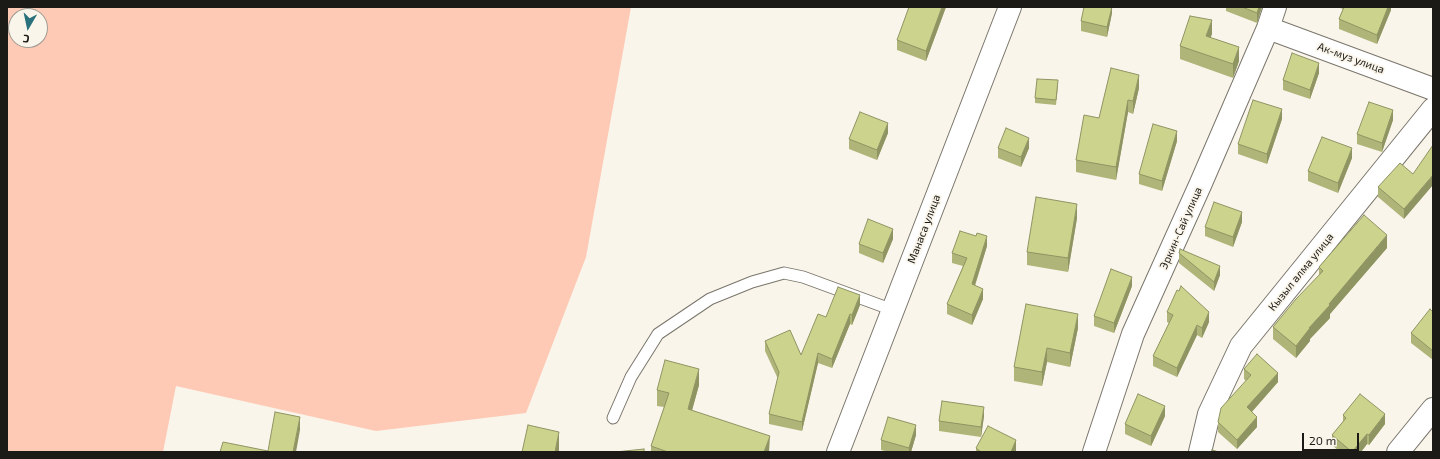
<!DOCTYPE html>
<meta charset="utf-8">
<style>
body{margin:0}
#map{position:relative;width:1440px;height:459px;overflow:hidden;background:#faf5ea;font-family:"Exo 2",sans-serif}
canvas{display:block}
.frame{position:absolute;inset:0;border:8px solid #1c1a16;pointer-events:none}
.north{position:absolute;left:8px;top:8px;width:40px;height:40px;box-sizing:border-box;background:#faf5ea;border:1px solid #a19d95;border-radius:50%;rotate:189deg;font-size:11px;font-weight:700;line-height:16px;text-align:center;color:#1c1a16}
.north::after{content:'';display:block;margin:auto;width:14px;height:18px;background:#29717c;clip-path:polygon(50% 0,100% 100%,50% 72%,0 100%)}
.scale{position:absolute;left:1302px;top:433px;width:57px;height:18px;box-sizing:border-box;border:2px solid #1c1a16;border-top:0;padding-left:5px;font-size:12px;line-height:14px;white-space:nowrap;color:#1c1a16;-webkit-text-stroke:3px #faf5ea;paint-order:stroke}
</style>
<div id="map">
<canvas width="1440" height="459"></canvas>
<div class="frame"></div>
<div class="north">С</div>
<div class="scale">20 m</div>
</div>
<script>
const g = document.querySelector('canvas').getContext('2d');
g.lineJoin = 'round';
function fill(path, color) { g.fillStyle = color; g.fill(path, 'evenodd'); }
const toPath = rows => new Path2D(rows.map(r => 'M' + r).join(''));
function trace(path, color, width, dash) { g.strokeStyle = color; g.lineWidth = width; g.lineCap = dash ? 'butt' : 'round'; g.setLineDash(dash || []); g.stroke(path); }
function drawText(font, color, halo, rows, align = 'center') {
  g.font = font + ' "Exo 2",sans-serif'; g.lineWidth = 3.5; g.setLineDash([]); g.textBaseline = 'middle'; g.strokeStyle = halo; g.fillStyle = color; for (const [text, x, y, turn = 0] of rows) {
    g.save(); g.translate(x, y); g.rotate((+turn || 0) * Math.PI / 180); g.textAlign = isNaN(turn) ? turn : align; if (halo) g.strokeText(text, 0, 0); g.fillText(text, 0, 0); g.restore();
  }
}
const green = toPath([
 [7,7,631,7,586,257,526,413,376,431,176,386,163,452,7,452],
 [16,16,40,16,40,40,16,40]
]);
const lane = toPath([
 [613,418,631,377,658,334,710,299,752,282,784,273,803,277,893,310]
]);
const street = toPath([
 [1268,28,1433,89],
 [1094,452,1133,334,1201,183,1268,28,1275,7],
 [1200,452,1209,414,1241,346,1433,109],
 [1398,452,1433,409]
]);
const secondary = toPath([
 [838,452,1010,7]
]);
const wall = toPath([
 [946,7,926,61,897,50,897,40],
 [1112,7,1112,13,1107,37,1081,31,1081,21],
 [1226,7,1262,7,1257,23,1226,11],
 [1337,7,1391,7,1391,10,1377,44,1339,29,1339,19,1343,9],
 [1212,34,1210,37,1239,61,1233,78,1180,59,1180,46],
 [1319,73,1310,99,1283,90,1283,80],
 [1058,86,1056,105,1035,103,1035,98],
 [1139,88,1133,114,1128,112,1116,180,1076,172,1076,160,1099,118],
 [1282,119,1267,164,1238,154,1238,144],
 [1393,120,1382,152,1357,144,1357,134],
 [888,133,877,160,849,149,849,139],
 [1177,141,1162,191,1139,184,1139,174],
 [998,148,1029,148,1021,167,998,158],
 [1352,158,1338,193,1308,181,1308,171],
 [1413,174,1404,219,1378,197,1378,187],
 [1077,218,1068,272,1027,265,1027,252],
 [1242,222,1233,247,1205,236,1205,227],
 [893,239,883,263,859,253,859,244],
 [987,246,975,286,983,299,972,325,947,314,947,304,963,266,952,263,952,253],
 [1387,248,1330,314,1330,318,1310,339,1310,341,1296,358,1273,339,1273,327,1319,275,1319,267],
 [1179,253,1220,275,1214,291,1179,263],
 [1132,286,1114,333,1094,326,1094,316],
 [860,305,852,325,850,324,832,368,818,363,802,431,769,424,769,414,778,379,765,351,765,341,801,355,826,317],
 [1167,312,1209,322,1202,338,1197,335,1177,377,1153,366,1153,356,1169,323,1167,322],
 [1433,312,1433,360,1411,343,1411,333],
 [1078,328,1070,367,1047,362,1042,386,1014,381,1014,367],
 [1244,369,1278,382,1252,412,1257,427,1237,449,1218,432,1218,422,1246,381,1244,379],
 [699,385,692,410,769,452,651,452,651,446,664,407,657,406,657,390],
 [1343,415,1385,424,1369,445,1367,444,1361,452,1340,452,1332,445,1332,435,1343,422],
 [984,416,981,437,939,431,939,421],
 [1165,416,1151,446,1125,434,1125,424],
 [916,435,911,452,889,452,881,450,881,440],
 [976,448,1016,450,1016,452,976,452]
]);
const shadedWall = toPath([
 [942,7,946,7,926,61,926,51],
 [1112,7,1112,13,1107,37,1107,27],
 [1259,7,1262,7,1257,23,1257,13],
 [1388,7,1391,7,1391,10,1377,44,1377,35],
 [1212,20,1212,34,1206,50,1206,36],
 [1239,47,1239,61,1233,78,1233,64],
 [1319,63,1319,73,1310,99,1310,90],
 [1139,75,1139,88,1133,114,1133,101],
 [1128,100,1128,112,1116,180,1116,167],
 [1282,109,1282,119,1267,164,1267,154],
 [1393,110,1393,120,1382,152,1382,143],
 [888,123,888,133,877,160,877,150],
 [1177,131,1177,141,1162,191,1162,181],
 [1029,138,1029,148,1021,167,1021,157],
 [1352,148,1352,158,1338,193,1338,183],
 [1433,175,1433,185,1404,219,1404,209],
 [1077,204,1077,218,1068,272,1068,258],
 [1242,212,1242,222,1233,247,1233,237],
 [893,229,893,239,883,263,883,253],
 [1387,235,1387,248,1330,314,1330,318,1310,339,1310,341,1296,358,1296,346,1309,328,1329,304],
 [987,236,987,246,972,294,972,284],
 [1220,266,1220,275,1214,291,1214,282],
 [1132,277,1132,286,1114,333,1114,323],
 [983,289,983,299,972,325,972,315],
 [860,295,860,305,852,325,852,315],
 [1209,312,1209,322,1202,338,1202,328],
 [850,314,850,324,832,368,832,359],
 [1078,314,1078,328,1070,367,1070,353],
 [1197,325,1197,335,1177,377,1177,368],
 [1047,348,1047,362,1042,386,1042,372],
 [818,353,818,363,802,431,802,422],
 [699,369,699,385,688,425,688,409],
 [1278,373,1278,382,1247,417,1247,407],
 [1165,406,1165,416,1151,446,1151,436],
 [984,407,984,416,981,437,981,427],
 [1385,414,1385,424,1369,445,1369,435],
 [300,417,300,430,296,452,293,452],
 [1257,417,1257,427,1237,449,1237,440],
 [916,425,916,435,911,452,909,452,909,448],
 [559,432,559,452,555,452],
 [1367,434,1367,444,1361,452,1352,452],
 [770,436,769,452,764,452],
 [1016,440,1016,452,1011,452]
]);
const building = toPath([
 [909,7,942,7,926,51,897,40,909,7],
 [1084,7,1112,7,1107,27,1081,21,1084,7],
 [1242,7,1259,7,1257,13,1242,7],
 [1344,7,1388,7,1377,35,1339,19,1344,7],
 [1190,16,1212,20,1206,36,1239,47,1233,64,1180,46,1190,16],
 [1292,53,1319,63,1310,90,1283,80,1292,53],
 [1111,68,1139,75,1133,101,1128,100,1116,167,1076,160,1084,115,1099,118,1111,68],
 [1037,79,1058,80,1056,100,1035,98,1037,79],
 [1253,100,1282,109,1267,154,1238,144,1253,100],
 [1369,102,1393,110,1382,143,1357,134,1369,102],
 [860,112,888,123,877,150,849,139,860,112],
 [1153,124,1177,131,1162,181,1139,174,1153,124],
 [1006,128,1029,138,1021,157,998,148,1006,128],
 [1322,137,1352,148,1338,183,1308,171,1322,137],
 [1433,145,1433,175,1404,209,1378,187,1400,163,1413,174,1433,145],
 [1036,197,1077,204,1068,258,1027,252,1036,197],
 [1214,202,1242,212,1233,237,1205,227,1214,202],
 [1364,215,1387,235,1329,304,1330,305,1309,328,1310,328,1296,346,1273,327,1296,299,1323,271,1319,267,1364,215],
 [868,219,893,229,883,253,859,244,868,219],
 [960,231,976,236,977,233,987,236,972,284,983,289,972,315,947,304,967,258,952,253,960,231],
 [1180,249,1220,266,1214,282,1179,253,1180,249],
 [1111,269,1132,277,1114,323,1094,316,1111,269],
 [1181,286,1209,312,1202,328,1197,325,1177,368,1153,356,1173,315,1167,312,1177,290,1179,291,1181,286],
 [838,287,860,295,852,315,850,314,832,359,818,353,802,422,769,414,779,372,765,341,790,330,801,355,818,314,826,317,838,287],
 [1026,304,1078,314,1070,353,1047,348,1042,372,1014,367,1026,304],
 [1430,309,1433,312,1433,351,1411,333,1430,309],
 [1257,354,1278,373,1247,407,1257,417,1237,440,1218,422,1221,408,1251,375,1244,369,1257,354],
 [665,360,699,369,688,409,770,436,764,452,668,452,651,446,669,393,657,390,665,360],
 [1138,394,1165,406,1151,436,1125,424,1138,394],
 [1360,394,1385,414,1369,435,1367,434,1352,452,1332,435,1346,418,1343,415,1360,394],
 [942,401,984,407,981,427,939,421,942,401],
 [275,412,300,417,293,452,220,452,223,442,268,451,275,412],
 [888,417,916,425,909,448,881,440,888,417],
 [528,425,559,432,555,452,522,452,528,425],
 [988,426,1016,440,1011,452,981,452,976,448,988,426],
 [644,449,644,452,615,452,644,449],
 [1212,450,1219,452,1212,452,1212,450]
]);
const streetNames = [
 ["Ак-муз улица",1351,58,20],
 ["Эркин-Сай улица",1181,228,-66],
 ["Манаса улица",924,229,-69],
 ["Кызыл алма улица",1301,272,-51]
];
fill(green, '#fec9b5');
trace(lane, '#7a766c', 13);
trace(street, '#7a766c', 24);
trace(secondary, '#7a766c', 24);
trace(lane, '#fff', 11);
trace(street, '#fff', 22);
trace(secondary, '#fff', 22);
fill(wall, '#afb579');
fill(shadedWall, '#8f9463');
fill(building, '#ccd38d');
trace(building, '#8f9463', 1);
drawText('11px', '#1c1a16', '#faf5ea', streetNames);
</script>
